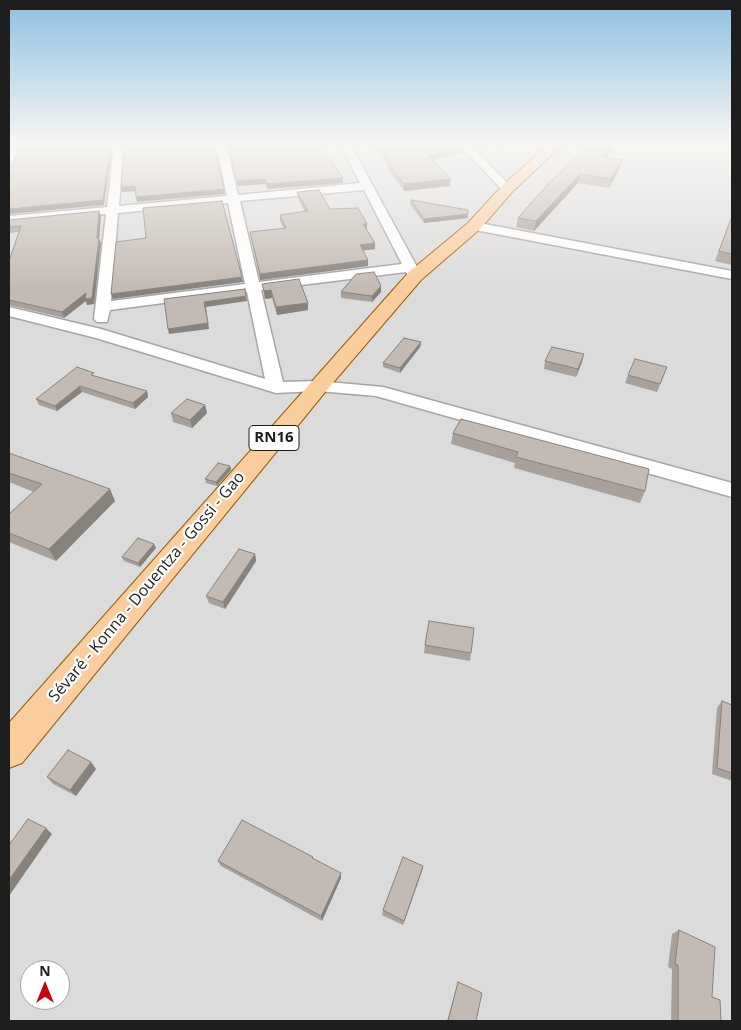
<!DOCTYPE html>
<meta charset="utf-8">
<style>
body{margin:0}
#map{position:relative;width:741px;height:1030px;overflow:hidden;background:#efeae4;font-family:"Open Sans",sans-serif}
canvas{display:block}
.frame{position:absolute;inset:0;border:10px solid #1e1e1e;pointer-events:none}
.north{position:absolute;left:20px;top:960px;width:50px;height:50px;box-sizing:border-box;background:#fff;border:1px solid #a5a5a5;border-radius:50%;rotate:0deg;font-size:14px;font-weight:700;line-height:20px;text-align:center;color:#1e1e1e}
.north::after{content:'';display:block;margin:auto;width:18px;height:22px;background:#ca010d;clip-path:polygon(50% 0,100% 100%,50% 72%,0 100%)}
</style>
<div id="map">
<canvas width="741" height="1030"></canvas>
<div class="frame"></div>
<div class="north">N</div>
</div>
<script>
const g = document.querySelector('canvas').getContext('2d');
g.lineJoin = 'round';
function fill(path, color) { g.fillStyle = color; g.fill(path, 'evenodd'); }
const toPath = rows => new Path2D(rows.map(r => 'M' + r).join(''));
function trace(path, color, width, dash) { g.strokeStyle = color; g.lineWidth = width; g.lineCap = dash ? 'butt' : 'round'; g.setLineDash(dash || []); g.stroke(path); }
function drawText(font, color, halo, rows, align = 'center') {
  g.font = font + ' "Open Sans",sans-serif'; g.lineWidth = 4.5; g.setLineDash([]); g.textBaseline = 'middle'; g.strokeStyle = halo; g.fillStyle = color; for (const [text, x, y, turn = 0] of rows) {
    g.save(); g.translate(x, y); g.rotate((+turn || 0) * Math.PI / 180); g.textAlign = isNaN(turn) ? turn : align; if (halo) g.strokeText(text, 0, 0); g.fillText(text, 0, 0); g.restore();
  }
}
const residential = toPath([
 [9,144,732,144,732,1021,9,1021],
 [30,970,60,970,60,1000,30,1000]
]);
const minor = toPath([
 [13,144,23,144,14,165,9,168,9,154,13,144],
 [114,144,124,144,119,206,227,196,216,144,226,144,238,195,360,183,340,144,350,144,422,276,420,279,410,279,406,272,261,290,283,382,318,381,383,387,732,483,732,497,376,396,318,391,276,393,96,338,9,316,9,307,101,329,265,379,247,292,110,310,107,322,97,322,94,319,106,214,9,224,9,216,107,207,114,144],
 [364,190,402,264,259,282,240,201,364,190],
 [228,203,245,284,111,301,118,213,228,203],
 [459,144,470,144,511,187,513,189,511,191,503,191,459,144],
 [474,222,732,271,732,279,470,229,468,226,474,222]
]);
const primary = toPath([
 [549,144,563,144,512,192,480,229,421,280,326,391,22,763,9,768,9,723,409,272,468,223,502,186,549,144]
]);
const wall = toPath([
 [228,144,325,144,325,149,323,149,343,183,267,189,265,184,238,186],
 [375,144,464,144,464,152,433,160,450,186,404,191,388,170,388,165,375,146],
 [589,144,616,144,606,157,622,160,619,169,609,188,578,183,534,231,516,227,518,218],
 [297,192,367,230,375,249,363,250,368,266,260,280,250,232,284,228,280,221,280,215,305,212,298,198],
 [411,200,468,218,424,223,410,204],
 [732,215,732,265,715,261],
 [101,216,99,239,101,243,94,304,87,305,86,301,64,318,9,305,9,261,19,232,9,233,9,220],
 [262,284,308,303,308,310,277,315,272,298,265,299],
 [341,292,381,292,372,302,341,298],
 [421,342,420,347,400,373,383,367,383,363,392,353],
 [545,361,582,362,576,377,544,369],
 [667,367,657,392,625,383,628,375],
 [95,376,147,391,148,397,135,409,82,392,57,411,39,405,36,399],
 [205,405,207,413,192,428,173,422,171,413],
 [461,419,645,491,640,503,514,468,515,463,451,444,453,433],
 [9,453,115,501,56,561,9,542,9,514,34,492,9,482],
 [230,466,231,470,217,486,206,483,205,479],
 [156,548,140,567,124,561,122,557],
 [255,554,256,561,225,609,209,603,206,596],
 [425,645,471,653,470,661,424,653],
 [722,701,732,705,732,781,712,774,717,708],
 [96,769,76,796,53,784,47,777],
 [313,857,313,859,341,878,322,921,221,866,218,861],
 [422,871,403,925,382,915,383,910],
 [679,930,712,997,721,1021,671,1021,672,969,668,967,672,934],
 [458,982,476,1021,447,1021]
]);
const shadedWall = toPath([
 [111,144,113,144,104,205,9,214,9,209],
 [325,144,325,149,320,149,320,145],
 [476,144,497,144,497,146,476,148],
 [612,144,616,144,600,165,602,156],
 [465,145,464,152,428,162,428,155],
 [622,160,619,169,609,188,611,179],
 [580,174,578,183,534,231,536,221],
 [343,178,343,183,267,189,267,184],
 [265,179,265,184,238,186,237,181],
 [451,179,450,186,404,191,404,184],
 [135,186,136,191,122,192,121,187],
 [224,189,225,194,137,202,136,197],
 [99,211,101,216,99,239,101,243,94,304,87,305,86,301,64,318,62,312,86,293,97,238],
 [468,214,468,218,424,223,424,219],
 [363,224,367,224,367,230,363,230],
 [375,243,375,249,360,251,360,245],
 [368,260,368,266,260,280,260,274],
 [242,277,243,282,113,299,111,294],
 [381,286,381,292,372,302,372,296],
 [271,290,272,298,265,299,264,291],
 [246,296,247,301,206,307,209,329,169,334,168,329,204,302],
 [308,303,308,310,277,315,276,307],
 [421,342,420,347,400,373,400,368],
 [584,354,582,362,576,377,578,369],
 [80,386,82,392,57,411,55,406],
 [147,391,148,397,135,409,133,403],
 [205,405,207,413,192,428,190,420],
 [230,466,231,470,217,486,216,482],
 [110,489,115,501,56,561,49,549],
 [154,544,156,548,140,567,138,563],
 [255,554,256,561,225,609,223,602],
 [91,762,96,769,76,796,70,790],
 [46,828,52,834,9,896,9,880],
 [423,866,422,871,403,925,404,921],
 [341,873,341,878,322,921,321,916]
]);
const building = toPath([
 [20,144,111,144,103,200,9,209,9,164,14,161,20,144],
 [124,144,214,144,224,189,136,197,135,186,121,187,124,144],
 [228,144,324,144,320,145,343,178,267,184,265,179,237,181,228,144],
 [379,144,464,144,465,145,428,155,451,179,404,184,388,163,392,162,379,144],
 [589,144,612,144,602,156,622,160,611,179,580,174,536,221,518,218,549,183,589,144],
 [319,190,330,209,358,208,367,224,363,224,375,243,360,245,368,260,260,274,250,232,286,228,280,215,308,211,297,192,319,190],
 [411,200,468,210,468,214,424,219,411,200],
 [222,201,242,277,111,294,116,242,146,238,143,208,222,201],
 [99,211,97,238,99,238,92,298,85,299,86,293,62,312,9,300,9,291,10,287,9,287,9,261,21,226,9,227,9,220,99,211],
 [732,216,732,254,719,251,732,216],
 [374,272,381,286,372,296,341,292,356,274,374,272],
 [299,279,308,303,276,307,271,290,264,291,262,284,299,279],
 [245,289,246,296,204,302,208,323,168,329,164,299,245,289],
 [404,338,421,342,400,368,383,363,404,338],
 [552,347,584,354,578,369,545,361,552,347],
 [635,359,667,367,660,384,628,375,635,359],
 [77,367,94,373,91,375,147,391,133,403,80,386,55,406,36,399,77,367],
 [187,399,205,405,190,420,171,413,187,399],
 [461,419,649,469,645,491,516,457,518,452,453,433,461,419],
 [9,453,110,489,49,549,9,533,9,514,42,484,9,473,9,453],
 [218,463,230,466,216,482,205,479,218,463],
 [138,538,154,544,138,563,122,557,138,538],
 [239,549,255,554,223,602,206,596,239,549],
 [429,621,474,628,471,653,425,645,429,621],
 [722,701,732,705,732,773,717,768,722,701],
 [68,750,91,762,70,790,47,777,68,750],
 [28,819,46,828,9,880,9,845,28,819],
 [242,820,313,857,312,858,341,873,321,916,218,861,242,820],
 [403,857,423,866,404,921,383,910,403,857],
 [679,930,715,947,712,997,720,1000,721,1021,678,1021,678,965,675,964,679,930],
 [458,982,482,993,476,1021,448,1021,458,982]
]);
const shields = [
 [274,438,50]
];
const shieldNames = [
 ["RN16",274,438]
];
const streetNames = [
 ["Sévaré - Konna - Douentza - Gossi - Gao",147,587,-50]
];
fill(residential, '#dcdbdb');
trace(minor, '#a5a5a5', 3);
trace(primary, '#965c01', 2);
fill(minor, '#fff');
fill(primary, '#fbcd9c');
fill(wall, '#a8a09a');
fill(shadedWall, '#88827d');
fill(building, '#c3bab3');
trace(building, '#88827d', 1);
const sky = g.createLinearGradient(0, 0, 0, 288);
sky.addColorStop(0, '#8dc0e3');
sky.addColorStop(0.5, '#f8f6f3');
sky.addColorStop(1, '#f8f6f300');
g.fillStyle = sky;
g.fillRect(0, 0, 741, 288);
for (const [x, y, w] of shields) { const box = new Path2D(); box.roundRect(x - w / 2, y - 12.5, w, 25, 4); g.fillStyle = '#fff'; g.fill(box); trace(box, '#1e1e1e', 1); }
drawText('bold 15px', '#1e1e1e', null, shieldNames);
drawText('16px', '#1e1e1e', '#fff', streetNames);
</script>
